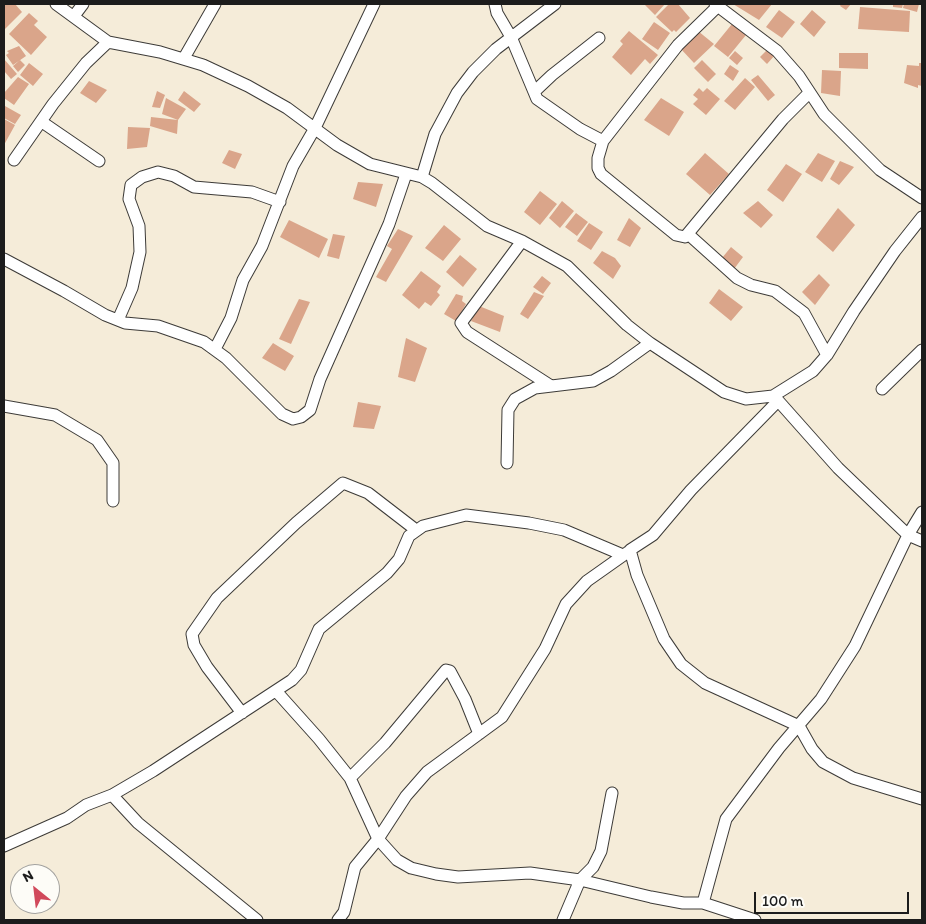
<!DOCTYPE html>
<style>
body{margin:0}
#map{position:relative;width:926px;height:924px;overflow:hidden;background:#f5ecd9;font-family:Itim,sans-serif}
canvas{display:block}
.frame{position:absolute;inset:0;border:5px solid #1c1c1c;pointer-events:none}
.north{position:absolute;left:10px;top:864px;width:50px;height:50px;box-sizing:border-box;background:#fdfcf7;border:1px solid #a3a29f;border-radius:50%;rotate:331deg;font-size:14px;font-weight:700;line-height:20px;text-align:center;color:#1c1c1c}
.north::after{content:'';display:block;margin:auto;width:18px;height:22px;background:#d1495b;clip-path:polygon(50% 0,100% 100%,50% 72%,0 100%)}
.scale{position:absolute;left:754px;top:892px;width:155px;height:22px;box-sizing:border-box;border:2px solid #1c1c1c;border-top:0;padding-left:6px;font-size:15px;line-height:18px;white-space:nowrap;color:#1c1c1c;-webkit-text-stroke:4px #fdfcf7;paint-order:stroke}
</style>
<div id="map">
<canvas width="926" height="924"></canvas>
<div class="frame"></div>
<div class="north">N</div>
<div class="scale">100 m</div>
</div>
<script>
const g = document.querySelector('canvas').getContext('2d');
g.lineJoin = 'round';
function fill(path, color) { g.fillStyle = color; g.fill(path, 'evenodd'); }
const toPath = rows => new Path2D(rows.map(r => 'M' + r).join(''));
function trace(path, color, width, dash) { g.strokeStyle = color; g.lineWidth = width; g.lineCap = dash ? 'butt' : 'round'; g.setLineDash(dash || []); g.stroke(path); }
const building = toPath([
 [4,4,15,4,22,12,4,30],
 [646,4,665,4,655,15,645,5],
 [669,4,678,4,690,18,676,32,674,30,672,32,656,17],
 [733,4,772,4,759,20],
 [841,4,851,4,846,10,840,6],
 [893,4,903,4,902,8,893,7],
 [904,4,919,4,917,12,903,8],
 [860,7,910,11,909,32,858,29],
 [779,10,795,22,782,38,766,27],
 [812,10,826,22,814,37,800,24],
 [29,13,38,21,34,25,47,37,31,55,9,34],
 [654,22,670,33,658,50,642,39],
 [732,24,746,35,728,57,714,46],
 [629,31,658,55,650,64,645,59,631,75,612,57,623,44,620,41],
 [698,31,714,44,694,63,680,48],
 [19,46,26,56,13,65,6,55,9,53,7,51],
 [768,49,775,55,767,64,760,57],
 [735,51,743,58,737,65,729,58],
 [839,53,868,53,868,69,839,68],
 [4,59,17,74,11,79,4,71],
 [20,60,25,65,18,72,13,66],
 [702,60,716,74,708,82,694,68],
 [29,63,43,74,33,86,20,75],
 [919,63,922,63,922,86,918,85,918,88,904,83,907,65,919,66],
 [730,65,739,71,733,81,724,74],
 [822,70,841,71,840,96,821,93],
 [758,75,775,95,768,101,751,80],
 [18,77,29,84,14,105,4,98,4,93],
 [745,78,755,87,735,110,724,101],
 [89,81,107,90,96,103,80,93],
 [699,88,703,92,707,88,720,99,706,115,693,104,698,99,693,95],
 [157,91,165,95,160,108,152,107],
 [184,91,201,104,194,112,178,100],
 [166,98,186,109,178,120,162,114],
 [661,98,684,112,669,136,644,120],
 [5,106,21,115,15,124,4,118],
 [151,117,178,120,177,134,150,126],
 [4,119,15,125,4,145],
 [128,127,150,128,147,147,127,149],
 [229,150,242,154,235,169,222,163],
 [705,153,729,174,710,195,686,174],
 [818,153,835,161,822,182,805,172],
 [840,161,854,167,839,185,830,179],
 [786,164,802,174,783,202,767,190],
 [358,182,383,184,376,207,353,199],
 [540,191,557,204,540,225,524,212],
 [562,201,574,211,560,228,549,218],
 [758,201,773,215,761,228,743,213],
 [838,208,855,225,833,252,816,237],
 [576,213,588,222,577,236,565,227],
 [629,218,641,228,630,247,617,240],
 [289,220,328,239,319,258,280,237],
 [589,223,603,232,591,250,577,241],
 [444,225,461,239,443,261,425,248],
 [398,229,413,236,386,282,376,277,392,249,387,246],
 [333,234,345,236,339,259,327,256],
 [731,247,743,257,734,269,722,258],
 [602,251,615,258,621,266,613,279,593,263],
 [460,255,477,269,463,287,446,272],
 [421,271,441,286,437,292,440,295,431,306,425,302,419,309,402,295],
 [819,274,830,285,815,305,802,292],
 [542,276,551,283,543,294,533,287],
 [719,289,743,307,731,321,709,303],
 [534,292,544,296,528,319,520,314],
 [456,294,463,296,462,301,466,304,456,321,444,314],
 [299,299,310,302,291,344,279,339],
 [479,306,504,316,500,332,471,321],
 [406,338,427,348,415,382,398,377],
 [273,343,294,356,285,371,262,358],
 [358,402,381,406,374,429,353,427]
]);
const street = toPath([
 [56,4,108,42,160,52,203,65,248,86,287,108,337,145,370,164,422,177,432,183,487,226,522,241,567,266,627,325,650,343,724,392,746,399,773,396,813,371,827,355,854,311,895,251,922,217],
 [495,4,497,13,511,37,537,99,580,129,603,141],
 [715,4,777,51,799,76,824,114,880,170,922,198],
 [718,6,678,45,603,141,598,158,598,168,601,174,676,235,685,237,783,119,809,93],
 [74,16,83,4],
 [184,58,215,4],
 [534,92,552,75,599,38],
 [42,122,99,161],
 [14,160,53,104,86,63,108,42],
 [422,177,435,134,457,93,473,72,496,49,555,4],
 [688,234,737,278,751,285,775,291,804,313,827,355],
 [522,241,461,323,467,332,551,386],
 [4,259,64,291,105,315,125,323,158,326,204,342,226,358,282,414,293,419,301,417,310,410,320,379,389,224,406,174],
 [118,320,132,288,140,252,139,226,129,199,131,185,142,177,158,172,174,176,194,187,252,192,280,202],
 [215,349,231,318,243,280,262,246,293,166,315,128,374,4],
 [882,389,922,350],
 [774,396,838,468,908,535,922,541],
 [778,401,691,490,653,535,630,550,637,575,664,639,681,664,705,683,799,726,812,749,823,762,853,778,922,799],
 [4,406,55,415,97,440,113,463,113,501],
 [507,463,508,410,515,399,535,388,593,381,611,371,650,343],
 [276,691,319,739,350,778,378,839,397,860,411,868,436,874,458,877,530,873,580,880,651,897,683,903,703,903,755,920],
 [242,713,207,667,194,645,192,634,217,598,296,523,343,483,368,493,416,530],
 [350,778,385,743,446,670,450,671,465,699,479,734],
 [112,795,138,823,257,920],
 [4,846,67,818,86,805,112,795,153,771,292,680,301,670,319,629,387,573,399,559,409,536,423,526,466,515,529,523,564,530,623,555],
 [703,903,726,819,779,748,821,699,855,646,908,535,922,512],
 [338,920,344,912,355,867,378,839,406,796,427,772,502,717,545,649,566,604,587,581,628,552],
 [563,920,580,880,593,867,601,851,612,793]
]);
fill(building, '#daa58a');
trace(street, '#3d3b38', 13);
trace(street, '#fff', 11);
</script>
